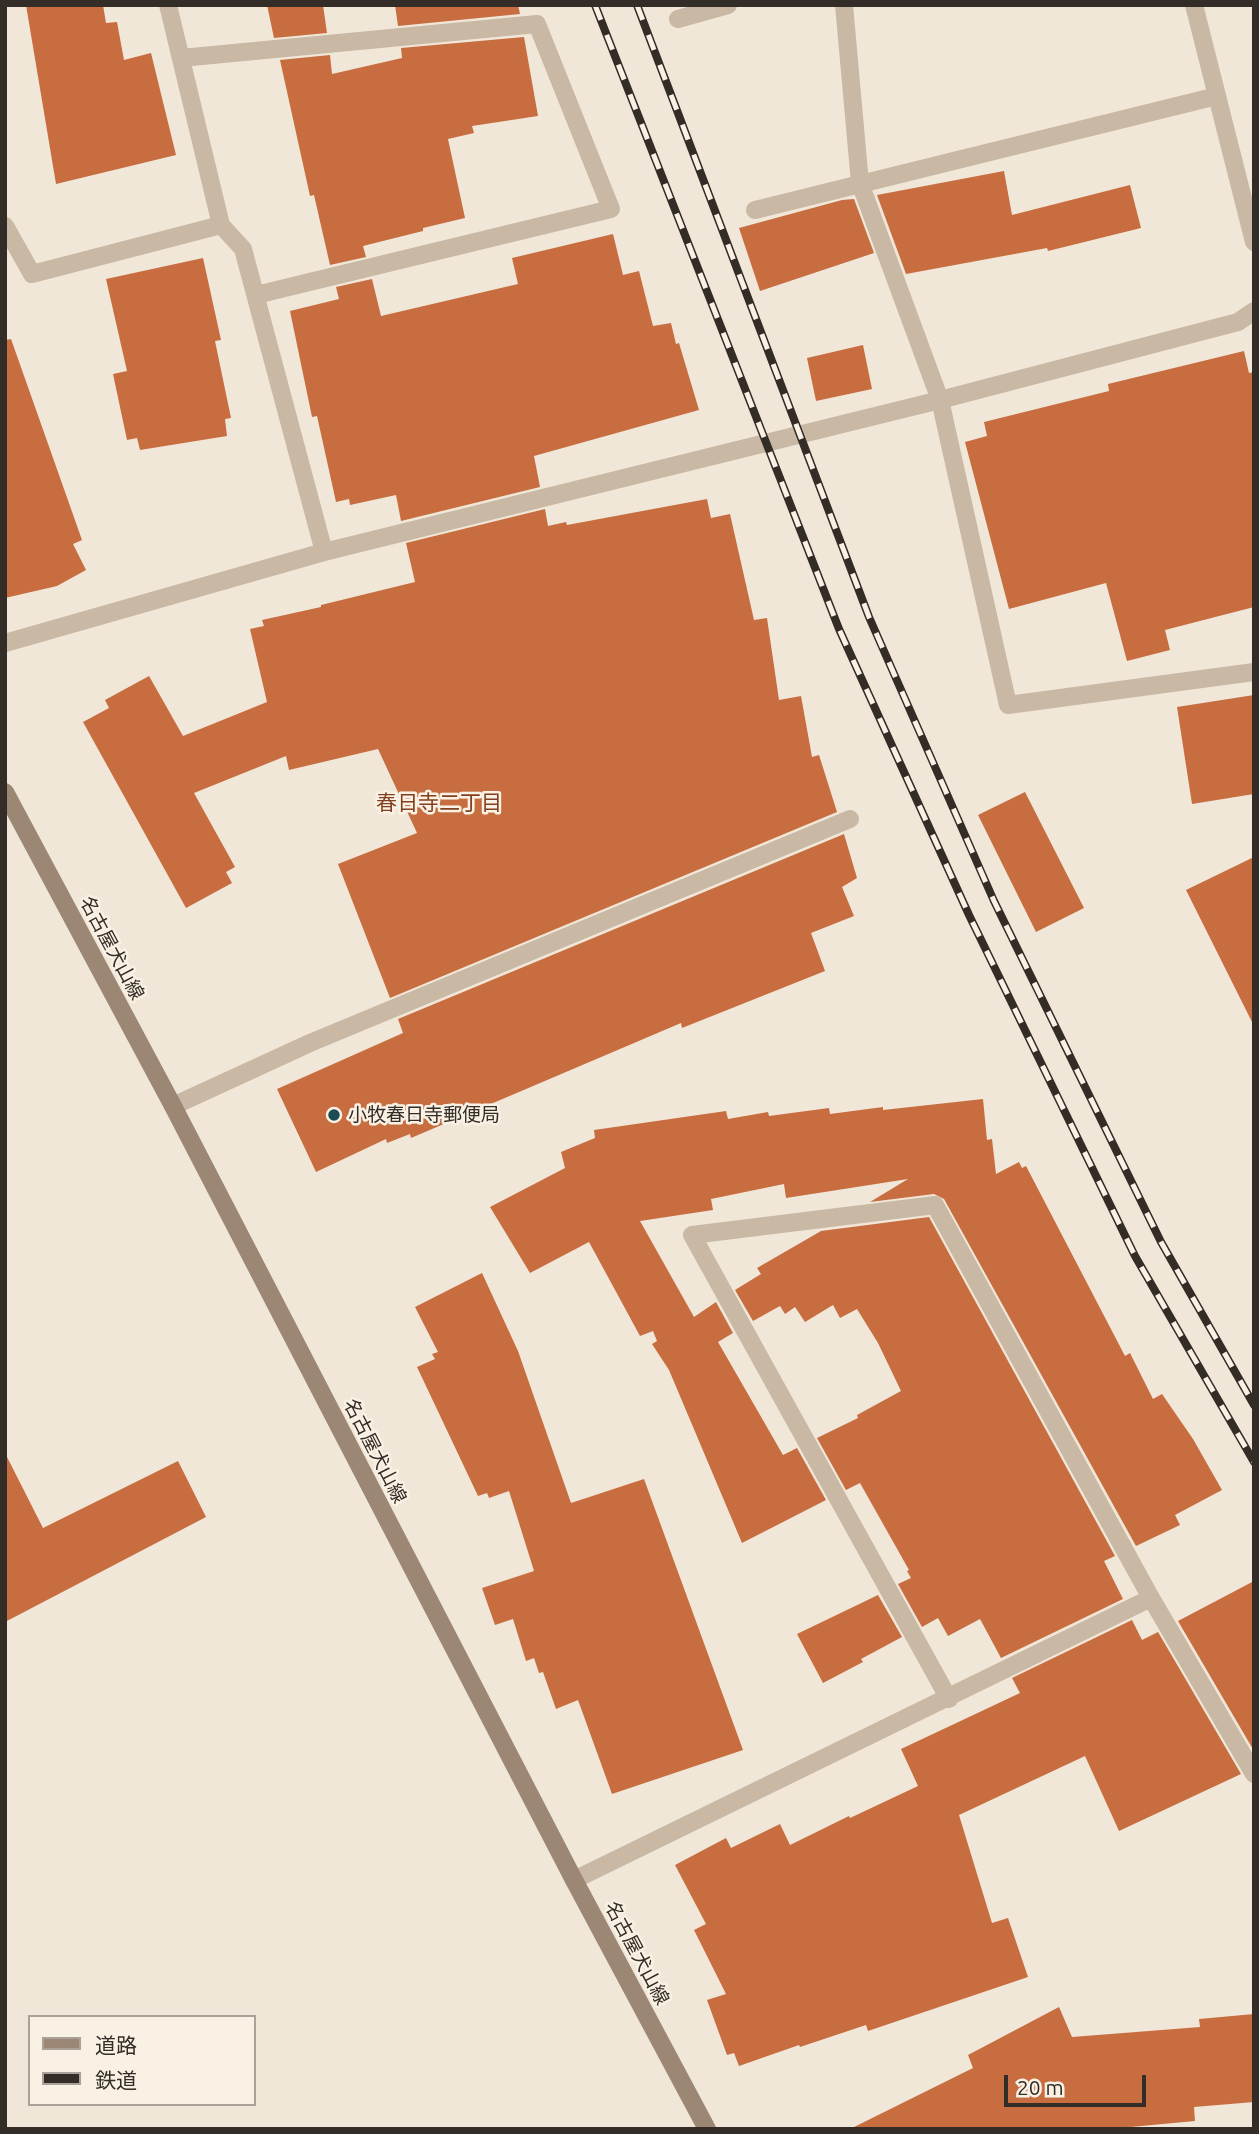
<!DOCTYPE html>
<meta charset="utf-8">
<style>
body{margin:0}
#map{position:relative;width:1259px;height:2134px;overflow:hidden;background:#f1e7d8;font-family:Ubuntu,"Noto Sans JP",sans-serif}
canvas{display:block}
.frame{position:absolute;inset:0;border:7px solid #342c26;pointer-events:none}
.legend{position:absolute;left:28px;top:2015px;width:228px;height:91px;box-sizing:border-box;background:#f9f1e4;border:2px solid #aaa298;margin:0;padding:9px 12px;list-style:none;font-size:21px;color:#342c26}
.legend li{display:flex;align-items:center;gap:14px;height:35px}
.legend b{width:35px;border:2px solid #aaa298}
.scale{position:absolute;left:1004px;top:2075px;width:142px;height:32px;box-sizing:border-box;border:4px solid #342c26;border-top:0;padding-left:9px;font-size:21px;line-height:24px;white-space:nowrap;color:#342c26;-webkit-text-stroke:5px #f9f1e4;paint-order:stroke}
</style>
<div id="map">
<canvas width="1259" height="2134"></canvas>
<div class="frame"></div>
<ul class="legend">
<li><b style="height:9px;background:#9c8775"></b>道路</li>
<li><b style="height:9px;background:#342c26"></b>鉄道</li>
</ul>
<div class="scale">20 m</div>
</div>
<script>
const g = document.querySelector('canvas').getContext('2d');
g.lineJoin = 'round';
function fill(path, color) { g.fillStyle = color; g.fill(path, 'evenodd'); }
const toPath = rows => new Path2D(rows.map(r => 'M' + r).join(''));
function trace(path, color, width, dash) { g.strokeStyle = color; g.lineWidth = width; g.lineCap = dash ? 'butt' : 'round'; g.setLineDash(dash || []); g.stroke(path); }
function drawText(font, color, halo, rows, align = 'center') {
  g.font = font + ' Ubuntu,"Noto Sans JP",sans-serif'; g.lineWidth = 5; g.setLineDash([]); g.textBaseline = 'middle'; g.strokeStyle = halo; g.fillStyle = color; for (const [text, x, y, turn = 0] of rows) {
    g.save(); g.translate(x, y); g.rotate((+turn || 0) * Math.PI / 180); g.textAlign = isNaN(turn) ? turn : align; if (halo) g.strokeText(text, 0, 0); g.fillText(text, 0, 0); g.restore();
  }
}
const building = toPath([
 [26,5,103,5,106,23,117,22,124,60,151,53,176,155,56,184],
 [267,5,323,5,327,33,274,38],
 [395,5,518,5,520,14,398,26],
 [524,37,538,116,472,126,474,133,448,139,465,218,423,228,423,231,363,246,366,257,330,265,314,195,310,196,280,60,330,55,332,74,402,58,401,48],
 [1004,171,1012,215,1130,185,1141,228,1048,251,1047,248,906,274,877,195],
 [854,199,874,253,760,291,739,228,842,200],
 [613,234,623,275,639,271,653,326,671,323,676,344,679,343,699,410,534,456,540,487,401,521,396,495,350,505,349,499,336,502,317,416,312,417,290,311,339,299,336,287,372,279,381,316,518,284,512,258],
 [203,258,221,340,215,341,231,418,225,419,227,436,140,450,137,438,127,440,113,374,127,371,106,279],
 [11,339,82,540,73,544,86,570,57,586,5,598,5,340],
 [863,345,872,389,816,401,807,358],
 [1244,351,1249,373,1254,372,1254,607,1165,630,1170,650,1127,661,1106,583,1009,609,965,442,987,436,984,422,1109,391,1108,384],
 [707,499,711,518,730,514,754,620,767,618,779,700,801,696,812,757,819,755,837,812,390,998,338,864,417,833,378,749,289,770,286,756,194,793,235,867,226,872,232,883,186,908,83,722,109,708,105,700,149,676,183,736,267,702,250,629,264,626,262,620,321,607,321,605,415,582,406,543,545,509,548,526,566,522,567,525],
 [1254,695,1254,794,1192,804,1177,707],
 [1025,792,1084,908,1036,932,978,815],
 [844,834,857,878,842,887,854,916,811,933,825,971,682,1028,681,1023,411,1138,410,1134,387,1143,386,1139,316,1172,277,1089,403,1033,398,1019],
 [1254,857,1254,1026,1186,890],
 [983,1099,987,1140,992,1139,996,1174,1019,1162,1022,1168,1026,1166,1125,1356,1130,1353,1153,1399,1162,1394,1193,1439,1222,1490,1175,1515,1180,1525,1136,1546,944,1199,934,1194,870,1202,908,1179,786,1198,784,1184,711,1199,713,1210,640,1221,694,1317,716,1302,733,1333,718,1342,783,1455,797,1448,826,1500,742,1543,669,1370,652,1344,657,1341,653,1331,640,1336,589,1242,530,1273,490,1207,565,1168,561,1152,595,1138,594,1130,726,1111,728,1119,768,1112,769,1116,829,1108,830,1114,883,1107,883,1110],
 [929,1217,1115,1556,1104,1561,1123,1599,1001,1658,980,1619,948,1636,938,1618,922,1627,898,1584,911,1578,907,1571,909,1570,860,1483,846,1490,817,1438,858,1418,857,1415,901,1391,878,1343,857,1309,840,1318,833,1305,805,1322,795,1307,785,1314,780,1306,753,1321,735,1290,761,1274,757,1268,821,1231],
 [482,1273,518,1351,571,1503,644,1479,743,1750,612,1794,578,1700,556,1709,543,1672,539,1673,534,1658,526,1661,513,1619,495,1625,482,1588,534,1571,509,1491,489,1498,487,1493,478,1496,417,1367,435,1359,432,1354,438,1352,415,1307],
 [5,1453,43,1528,178,1461,206,1517,5,1622],
 [1254,1581,1254,1751,1178,1621],
 [878,1595,902,1637,861,1659,863,1662,823,1683,797,1634],
 [1132,1620,1142,1640,1158,1632,1241,1774,1119,1831,1085,1756,959,1815,992,1923,1008,1918,1028,1977,868,2031,866,2025,800,2047,799,2045,739,2066,734,2053,727,2055,707,2000,726,1994,694,1930,706,1924,675,1865,726,1838,731,1848,780,1824,790,1845,849,1816,850,1818,918,1786,901,1749,1020,1693,1012,1678],
 [1059,2007,1072,2037,1200,2027,1199,2019,1254,2014,1254,2102,1194,2107,1195,2121,1109,2129,850,2129,973,2068,968,2055]
]);
const street = toPath([
 [168,5,221,225,243,249,324,552],
 [844,5,860,183,940,400,1008,705,1254,672],
 [1194,5,1254,242],
 [678,19,728,5],
 [181,58,537,24,611,209,256,295],
 [755,210,1217,96],
 [5,226,32,274,221,225],
 [5,643,324,552,940,400,1238,322,1254,311],
 [173,1106,310,1043,850,819],
 [949,1699,692,1235,935,1205,1151,1598,1254,1774],
 [574,1880,1151,1598]
]);
const secondary = toPath([
 [5,792,173,1106,574,1880,707,2129]
]);
const rail = toPath([
 [595,5,839,629,969,915,1135,1256,1254,1462],
 [637,5,869,617,994,901,1161,1242,1254,1405]
]);
const markers = [
 [334,1115,7,"#1b4c55"]
];
const streetNames = [
 ["名古屋犬山線",112,948,62],
 ["名古屋犬山線",375,1451,63],
 ["名古屋犬山線",637,1953,62]
];
const poiNames = [
 ["小牧春日寺郵便局",348,1115]
];
const neighbourhoodNames = [
 ["春日寺二丁目",439,803]
];
fill(building, '#c76d40');
trace(street, '#c9b8a4', 18);
trace(secondary, '#9c8775', 18);
trace(rail, '#342c26', 8);
trace(rail, '#f9f1e4', 5, [16]);
for (const [x, y, r, color] of markers) { const dot = new Path2D(); dot.arc(x, y, r, 0, 2 * Math.PI); g.fillStyle = color; g.fill(dot); trace(dot, '#f9f1e4', 2.5); }
drawText('19px', '#342c26', '#f9f1e4', streetNames);
drawText('19px', '#342c26', '#f9f1e4', poiNames, 'left');
drawText('21px', '#83401e', '#f9f1e4', neighbourhoodNames);
</script>
